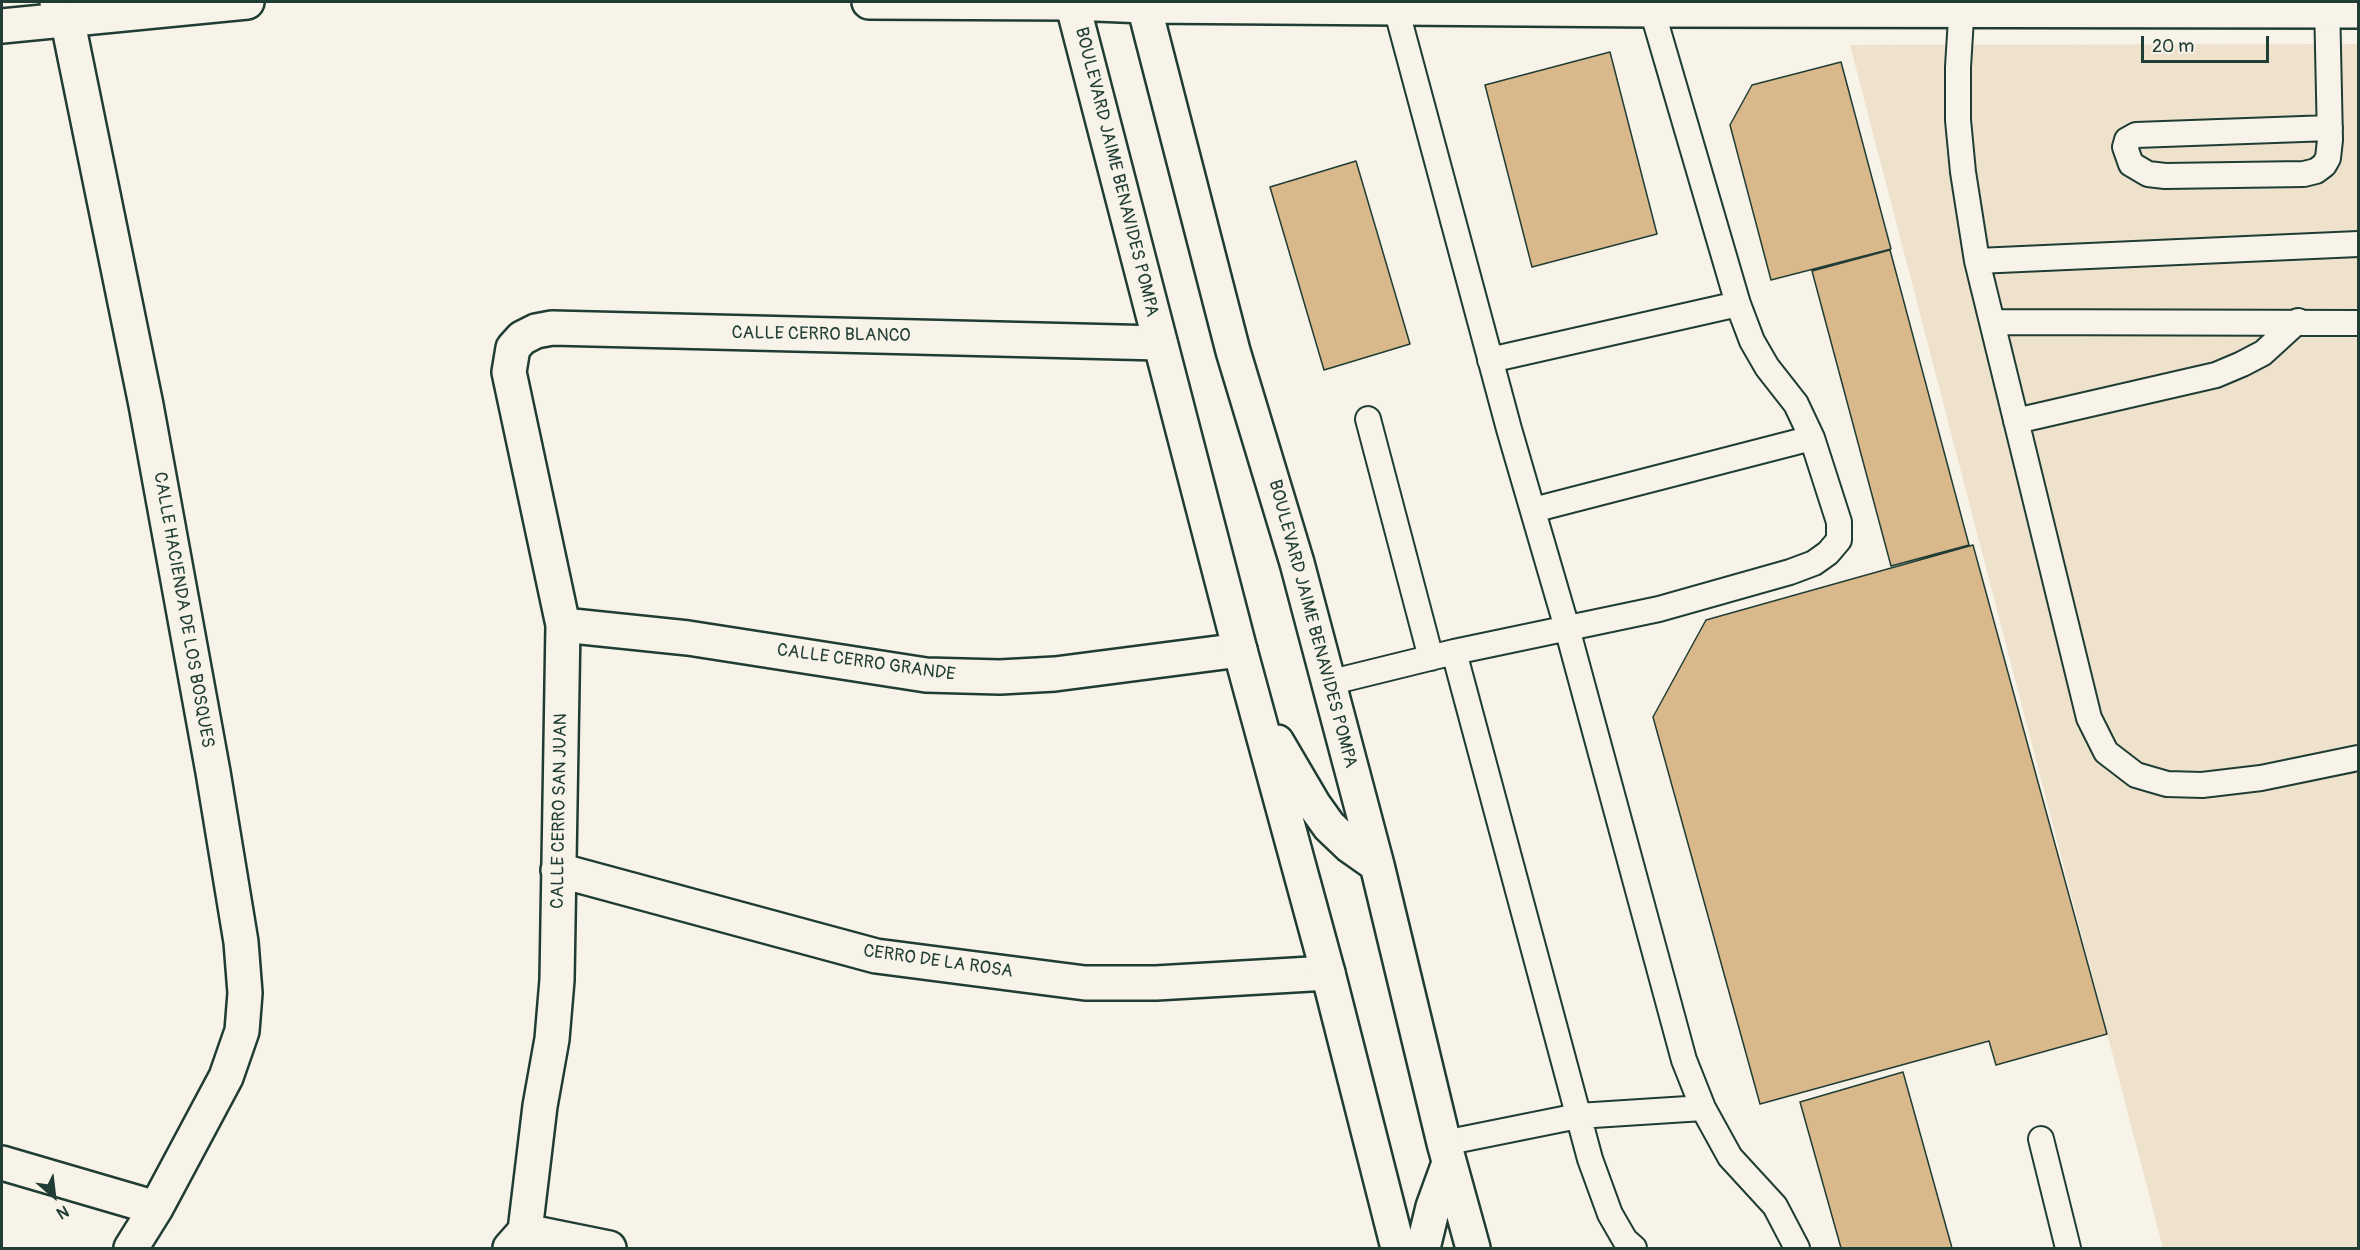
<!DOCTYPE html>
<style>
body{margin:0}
#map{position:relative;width:2360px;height:1250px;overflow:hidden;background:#f7f3e8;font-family:Pangolin,sans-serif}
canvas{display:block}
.frame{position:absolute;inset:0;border:3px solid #1f3d34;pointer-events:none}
.north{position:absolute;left:24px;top:1166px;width:60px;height:60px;-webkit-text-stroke:4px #f7f3e8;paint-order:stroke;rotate:152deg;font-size:16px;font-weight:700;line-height:24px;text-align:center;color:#1f3d34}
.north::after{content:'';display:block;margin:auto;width:21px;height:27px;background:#1f3d34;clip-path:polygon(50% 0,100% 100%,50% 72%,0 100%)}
.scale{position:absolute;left:2141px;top:36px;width:128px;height:27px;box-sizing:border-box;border:3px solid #1f3d34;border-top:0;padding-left:8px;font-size:18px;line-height:21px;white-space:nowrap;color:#1f3d34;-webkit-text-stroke:4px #f7f3e8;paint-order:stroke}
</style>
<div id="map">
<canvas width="2360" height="1250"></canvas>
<div class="frame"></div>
<div class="north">N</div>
<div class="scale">20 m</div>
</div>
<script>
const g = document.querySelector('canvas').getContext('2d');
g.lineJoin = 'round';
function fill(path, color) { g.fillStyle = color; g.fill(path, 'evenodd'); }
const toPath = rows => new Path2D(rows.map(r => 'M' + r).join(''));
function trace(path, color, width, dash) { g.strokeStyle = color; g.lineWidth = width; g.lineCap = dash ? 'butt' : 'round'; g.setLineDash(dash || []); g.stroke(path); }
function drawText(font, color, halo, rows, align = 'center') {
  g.font = font + ' Pangolin,sans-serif'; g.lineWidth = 4.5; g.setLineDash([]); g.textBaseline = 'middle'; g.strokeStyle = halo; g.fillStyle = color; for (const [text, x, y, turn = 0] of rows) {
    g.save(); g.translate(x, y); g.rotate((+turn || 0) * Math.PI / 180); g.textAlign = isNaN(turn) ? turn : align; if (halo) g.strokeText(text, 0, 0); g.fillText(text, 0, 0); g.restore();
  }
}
const built = toPath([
 [2358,44,2358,1248,2163,1248,1850,45]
]);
const building = toPath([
 [1610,52,1657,234,1532,267,1485,85,1610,52],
 [1841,62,1891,249,1771,280,1730,125,1752,85,1841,62],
 [1356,161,1410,344,1324,370,1270,187,1356,161],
 [1890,250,1969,545,1891,566,1812,271,1890,250],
 [1973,545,2107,1034,1996,1065,1989,1041,1760,1104,1653,717,1706,620,1973,545],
 [1903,1072,1952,1248,1841,1248,1800,1102,1903,1072]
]);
const lane = toPath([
 [1962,2,1958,67,1958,120,1963,172,1977,261,2089,718,2106,752,2136,775,2167,784,2202,785,2261,778,2358,758],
 [2327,2,2330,140,2328,158,2324,165,2316,171,2304,174,2165,176,2148,174,2131,164,2125,147,2127,140,2136,135,2330,128],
 [1396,8,1509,429,1567,628,1684,1060,1703,1108,1730,1157,1775,1206,1797,1248],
 [1977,261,2358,244],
 [1992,322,2358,323],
 [1490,360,1738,304],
 [1368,419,1431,658],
 [2016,421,2216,375,2242,364,2263,353,2298,321],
 [1533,510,1812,438],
 [1454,652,1590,1159,1610,1214,1625,1240,1634,1248],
 [1328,683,1454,652,1659,609,1790,572,1814,563,1828,553,1839,540,1839,522,1812,438,1796,404,1767,367,1752,341,1738,304,1652,10],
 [2041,1139,2068,1248],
 [1444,1143,1578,1116,1703,1108]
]);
const street = toPath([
 [57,2,67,18,146,405,213,772,241,942,245,993,242,1031,226,1077,156,1208,131,1248],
 [563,625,688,638,926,675,1000,677,1055,674,1240,650],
 [558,870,876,956,1085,983,1156,983,1328,973],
 [2,1163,156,1208],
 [525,1231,609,1248],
 [510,1248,525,1231,540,1106,552,1039,557,980,563,625,509,372,513,348,522,338,536,331,552,328,1160,343]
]);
const secondary = toPath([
 [869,2,1072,3],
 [2,26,247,2]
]);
const primary = toPath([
 [1072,2,1240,650,1328,973,1398,1248],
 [1143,2,1233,351,1297,563,1377,865,1444,1143,1473,1248],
 [1072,3,1145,6,1652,10,2358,11],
 [1277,742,1314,805,1329,826,1350,846,1377,865],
 [1423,1248,1433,1207,1449,1163]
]);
const streetNames = [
 ["BOULEVARD JAIME BENAVIDES POMPA",1116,172,76],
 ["CALLE CERRO BLANCO",821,335,1],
 ["CALLE HACIENDA DE LOS BOSQUES",183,610,80],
 ["BOULEVARD JAIME BENAVIDES POMPA",1312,624,75],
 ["CALLE CERRO GRANDE",866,663,8],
 ["CALLE CERRO SAN JUAN",560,811,-89],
 ["CERRO DE LA ROSA",938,962,8]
];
fill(built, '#eee2cc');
fill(building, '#d9b98c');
trace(building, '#1f3d34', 1.5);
trace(lane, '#1f3d34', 28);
trace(street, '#1f3d34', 38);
trace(secondary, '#1f3d34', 38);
trace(primary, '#1f3d34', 38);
trace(lane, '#f7f3e8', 24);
trace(street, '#f7f3e8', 33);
trace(secondary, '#f7f3e8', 33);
trace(primary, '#f7f3e8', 33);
drawText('18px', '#1f3d34', '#f7f3e8', streetNames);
</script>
